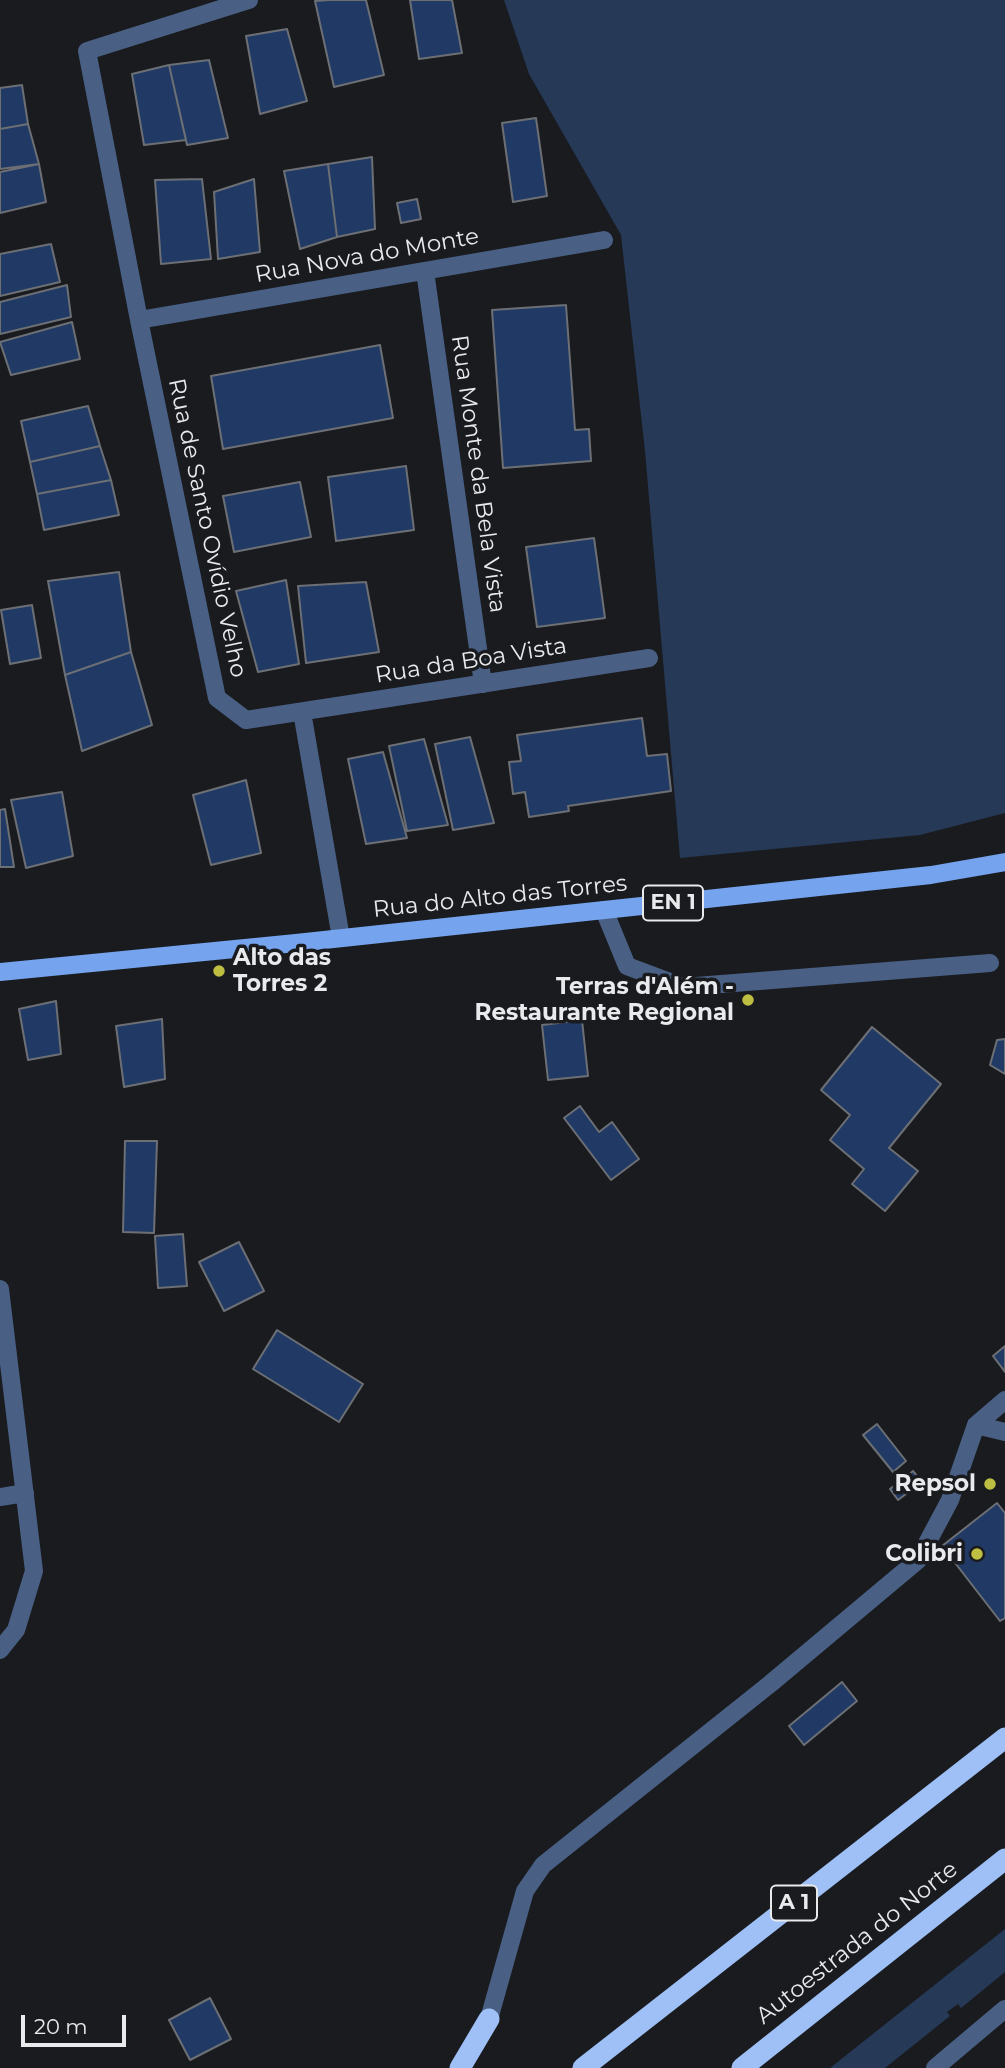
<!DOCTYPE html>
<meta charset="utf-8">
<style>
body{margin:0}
#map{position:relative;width:1005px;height:2068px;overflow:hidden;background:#191b1f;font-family:Montserrat,sans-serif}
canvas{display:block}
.scale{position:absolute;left:21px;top:2015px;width:105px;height:32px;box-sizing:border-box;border:4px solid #e8eaec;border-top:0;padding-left:9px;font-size:21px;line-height:24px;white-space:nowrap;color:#e8eaec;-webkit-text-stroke:5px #191b1f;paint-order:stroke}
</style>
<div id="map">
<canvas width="1005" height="2068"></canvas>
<div class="scale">20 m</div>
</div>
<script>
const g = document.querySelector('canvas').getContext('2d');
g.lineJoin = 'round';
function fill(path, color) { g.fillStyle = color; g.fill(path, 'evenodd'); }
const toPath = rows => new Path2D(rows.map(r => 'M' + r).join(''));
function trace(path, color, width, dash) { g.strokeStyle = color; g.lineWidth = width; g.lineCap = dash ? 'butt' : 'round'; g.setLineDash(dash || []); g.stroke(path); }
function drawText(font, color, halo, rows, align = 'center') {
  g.font = font + ' Montserrat,sans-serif'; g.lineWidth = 7; g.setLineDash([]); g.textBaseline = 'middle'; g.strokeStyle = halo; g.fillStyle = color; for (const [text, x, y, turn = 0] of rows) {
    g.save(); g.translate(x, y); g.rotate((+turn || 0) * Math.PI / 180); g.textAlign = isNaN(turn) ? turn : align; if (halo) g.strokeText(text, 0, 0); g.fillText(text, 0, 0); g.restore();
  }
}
const green = toPath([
 [504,0,1005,0,1005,813,920,835,680,858,645,451,621,235,529,74],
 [1005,1929,1005,1972,961,2008,958,2004,947,2012,950,2016,885,2068,830,2068]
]);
const building = toPath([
 [329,0,366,0,384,75,334,87,315,1,329,0],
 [410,0,452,0,462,53,419,59,410,0],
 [287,29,307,101,260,114,246,36,287,29],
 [209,60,228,138,187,145,169,65,209,60],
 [169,65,186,140,144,145,132,74,169,65],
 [22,85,28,124,0,129,0,88,22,85],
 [536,118,547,196,513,202,502,123,536,118],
 [28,124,39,164,0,169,0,129,28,124],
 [372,157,375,229,337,237,328,164,372,157],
 [39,164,46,202,0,213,0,172,39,164],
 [328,164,337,237,300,249,284,171,328,164],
 [202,179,211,259,161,264,155,180,202,179],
 [254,179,260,252,218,259,214,192,254,179],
 [417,199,421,219,401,223,397,203,417,199],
 [51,244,60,282,0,296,0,254,51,244],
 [67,285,71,317,0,334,0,302,67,285],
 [566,305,575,430,589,429,591,461,503,468,492,310,566,305],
 [72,322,80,359,11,375,0,342,72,322],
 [380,345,393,418,223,449,211,376,380,345],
 [88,406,100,446,30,462,21,421,88,406],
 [100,446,111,480,37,494,30,462,100,446],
 [406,466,414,530,336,541,328,477,406,466],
 [111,480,119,515,44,530,37,494,111,480],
 [300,482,311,537,234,552,223,496,300,482],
 [594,538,605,618,537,627,526,547,594,538],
 [119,572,131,652,65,675,48,581,119,572],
 [286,580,299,664,258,672,236,591,286,580],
 [366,582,379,652,306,663,298,586,366,582],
 [32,605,41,658,10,664,1,610,32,605],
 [131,652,152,725,82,751,65,675,131,652],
 [642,718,647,756,667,754,671,791,568,806,569,811,529,817,525,792,513,794,509,762,521,761,517,735,642,718],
 [470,737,494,823,453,830,435,744,470,737],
 [424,739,448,825,407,831,389,746,424,739],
 [383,752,407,838,366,844,348,759,383,752],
 [246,780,261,853,211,865,193,795,246,780],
 [62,792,73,856,26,868,11,800,62,792],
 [5,809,14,867,0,867,0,810,5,809],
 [56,1001,61,1054,28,1060,19,1009,56,1001],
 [162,1019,165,1079,124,1087,116,1026,162,1019],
 [582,1020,588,1076,548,1080,542,1025,582,1020],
 [872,1027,941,1084,889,1148,918,1171,885,1211,852,1184,864,1169,830,1140,850,1115,821,1090,872,1027],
 [1005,1039,1005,1074,990,1065,997,1040,1005,1039],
 [580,1106,599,1132,612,1122,639,1159,611,1180,564,1118,580,1106],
 [125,1141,157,1141,154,1233,123,1232,125,1141],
 [183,1234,187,1286,158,1288,155,1236,183,1234],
 [239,1242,264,1291,224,1311,199,1262,239,1242],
 [277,1330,363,1384,339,1422,253,1369,277,1330],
 [1005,1346,1005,1372,993,1356,1005,1346],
 [877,1424,906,1461,893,1472,863,1435,877,1424],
 [913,1471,922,1482,898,1500,890,1489,913,1471],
 [997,1503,1005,1513,1005,1618,1000,1621,942,1546,997,1503],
 [842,1682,857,1701,804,1745,789,1726,842,1682],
 [210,1998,231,2039,190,2060,169,2020,210,1998]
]);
const minor = toPath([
 [249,0,87,51,139,320,217,698,246,720,649,658],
 [425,271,483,684],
 [139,320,604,240],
 [302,712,341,938],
 [604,910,627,966,683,987,990,963],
 [0,1289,34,1571,16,1630,0,1650],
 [976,1425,1005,1432],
 [0,1497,25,1493],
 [489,2019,525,1891,543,1865,770,1684,918,1560,950,1500,976,1425,1005,1400],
 [935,2068,1005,2009]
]);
const major = toPath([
 [0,972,296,943,931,875,1005,862]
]);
const highway = toPath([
 [460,2068,489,2019],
 [583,2068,1005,1738],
 [742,2068,1005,1859]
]);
const markers = [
 [219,971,7,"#bebf42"],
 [748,1000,7,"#bebf42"],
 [990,1484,7,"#bebf42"],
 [977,1554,7,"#bebf42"]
];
const shields = [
 [673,903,60],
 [794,1903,46]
];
const shieldNames = [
 ["EN 1",673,903],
 ["A 1",794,1903]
];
const streetNames = [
 ["Rua Nova do Monte",367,256,-10],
 ["Rua Monte da Bela Vista",478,474,82],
 ["Rua de Santo Ovídio Velho",207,528,78],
 ["Rua da Boa Vista",471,661,-9],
 ["Rua do Alto das Torres",500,897,-6],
 ["Autoestrada do Norte",857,1943,-38]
];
const poiNames = [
 ["Alto das",233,958,"left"],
 ["Torres 2",233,984,"left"],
 ["Terras d'Além -",734,987],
 ["Restaurante Regional",734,1013],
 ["Repsol",976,1484],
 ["Colibri",963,1554]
];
fill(green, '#263956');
fill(building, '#203a65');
trace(building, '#6c6f74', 2);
trace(minor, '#495f83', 18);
trace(major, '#75a3ee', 18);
trace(highway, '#9ec0f6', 21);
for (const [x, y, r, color] of markers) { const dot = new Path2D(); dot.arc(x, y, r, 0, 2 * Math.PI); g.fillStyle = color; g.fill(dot); trace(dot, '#191b1f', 2.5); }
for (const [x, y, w] of shields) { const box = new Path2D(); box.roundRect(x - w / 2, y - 17.5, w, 35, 5); g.fillStyle = '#191b1f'; g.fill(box); trace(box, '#e8eaec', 2); }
drawText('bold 21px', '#e8eaec', null, shieldNames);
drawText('23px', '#e8eaec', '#191b1f', streetNames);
drawText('bold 23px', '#e8eaec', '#191b1f', poiNames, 'right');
</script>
